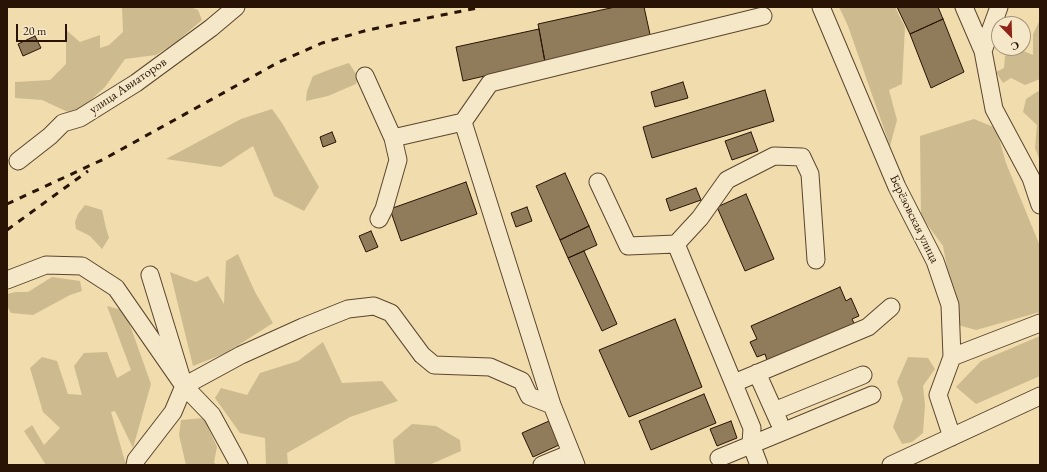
<!DOCTYPE html>
<meta charset="utf-8">
<style>
body{margin:0}
#map{position:relative;width:1047px;height:472px;overflow:hidden;background:#f0dcac;font-family:"EB Garamond",serif}
canvas{display:block}
.frame{position:absolute;inset:0;border:8px solid #291304;pointer-events:none}
.north{position:absolute;left:991px;top:16px;width:40px;height:40px;box-sizing:border-box;background:#f5e8c9;border:1px solid #a3937a;border-radius:50%;rotate:157deg;font-size:11px;font-weight:700;line-height:16px;text-align:center;color:#291304}
.north::after{content:'';display:block;margin:auto;width:14px;height:18px;background:#8f2418;clip-path:polygon(50% 0,100% 100%,50% 72%,0 100%)}
.scale{position:absolute;left:16px;top:24px;width:51px;height:18px;box-sizing:border-box;border:2px solid #291304;border-top:0;padding-left:5px;font-size:12px;line-height:14px;white-space:nowrap;color:#291304;-webkit-text-stroke:3px #f5e8c9;paint-order:stroke}
</style>
<div id="map">
<canvas width="1047" height="472"></canvas>
<div class="frame"></div>
<div class="north">С</div>
<div class="scale">20 m</div>
</div>
<script>
const g = document.querySelector('canvas').getContext('2d');
g.lineJoin = 'round';
function fill(path, color) { g.fillStyle = color; g.fill(path, 'evenodd'); }
const toPath = rows => new Path2D(rows.map(r => 'M' + r).join(''));
function trace(path, color, width, dash) { g.strokeStyle = color; g.lineWidth = width; g.lineCap = dash ? 'butt' : 'round'; g.setLineDash(dash || []); g.stroke(path); }
function drawText(font, color, halo, rows, align = 'center') {
  g.font = font + ' "EB Garamond",serif'; g.lineWidth = 3.5; g.setLineDash([]); g.textBaseline = 'middle'; g.strokeStyle = halo; g.fillStyle = color; for (const [text, x, y, turn = 0] of rows) {
    g.save(); g.translate(x, y); g.rotate((+turn || 0) * Math.PI / 180); g.textAlign = isNaN(turn) ? turn : align; if (halo) g.strokeText(text, 0, 0); g.fillText(text, 0, 0); g.restore();
  }
}
const green = toPath([
 [122,7,190,7,198,10,202,20,176,42,156,55,125,59,105,87,80,110,68,112,42,100,15,98,15,82,50,80,66,64,66,30,80,42,100,35,100,48,109,45,123,32],
 [839,7,895,7,905,27,902,84,889,90,897,120,890,146,848,26],
 [1040,20,1040,79,1025,85,1011,78,1003,83,996,72,1004,68,1005,56,1015,55,1021,50,1033,55,1033,34],
 [349,63,358,77,356,84,328,96,306,101,307,91,313,76,331,69],
 [1040,90,1040,161,1035,148,1037,125,1023,112,1026,99],
 [272,109,282,123,319,187,304,211,274,196,253,146,221,167,166,159,241,119],
 [974,119,996,128,1006,163,1040,246,1040,312,976,330,958,325,943,246,921,216,920,136],
 [85,205,102,210,106,228,109,238,102,249,90,236,76,229,75,222,78,214],
 [238,254,255,292,273,323,226,353,193,366,170,272,196,282,208,276,224,304,226,261],
 [52,277,80,281,82,291,70,295,33,315,11,313,7,306,7,294,16,292,28,292],
 [107,306,125,311,151,384,133,448,115,411,111,412,126,465,46,465,24,431,32,425,44,445,60,428,43,412,30,368,42,357,57,361,68,394,82,395,74,366,84,353,107,352,117,378,131,370],
 [1040,336,1040,376,976,404,956,387,981,361],
 [323,342,342,383,382,381,398,401,350,417,287,453,288,465,266,465,265,438,240,433,215,398,221,388,247,395,260,373,298,361],
 [908,357,928,358,935,369,923,386,925,405,923,433,912,442,902,444,893,427,903,399,897,382],
 [204,418,217,447,214,462,216,465,186,465,179,435,181,420],
 [412,424,436,426,460,440,461,451,429,465,395,465,393,440]
]);
const building = toPath([
 [615,7,644,7,651,39,545,62,538,24,615,7],
 [897,7,938,7,943,19,910,34,897,7],
 [943,19,964,72,931,88,910,34,943,19],
 [539,29,545,62,463,81,456,47,539,29],
 [35,36,41,48,23,56,18,44,35,36],
 [683,82,688,98,655,107,651,92,683,82],
 [765,90,774,121,652,158,643,127,765,90],
 [332,132,336,142,323,147,320,137,332,132],
 [751,132,758,151,732,160,725,141,751,132],
 [565,173,589,226,560,240,536,186,565,173],
 [466,182,477,214,401,241,390,209,466,182],
 [696,188,701,200,670,211,666,199,696,188],
 [746,194,774,259,745,271,717,207,746,194],
 [527,207,532,221,516,227,511,213,527,207],
 [589,226,597,245,568,258,560,240,589,226],
 [371,231,378,247,366,252,359,236,371,231],
 [584,251,617,324,602,331,568,258,584,251],
 [840,287,846,301,851,298,859,316,852,319,855,325,768,363,765,354,757,357,750,342,757,339,751,326,840,287],
 [675,319,702,387,629,417,599,350,675,319],
 [704,394,716,423,651,450,639,421,704,394],
 [549,421,559,445,533,457,522,433,549,421],
 [731,421,737,438,717,446,710,429,731,421]
]);
const minor = toPath([
 [821,7,897,187,935,261,950,305,952,357,938,395,952,437],
 [964,7,983,51,994,109,1031,178,1040,205],
 [983,51,999,7],
 [365,76,393,138,463,122,490,83,763,16],
 [463,122,552,405,576,465],
 [18,161,50,136,63,123,80,118,136,83,211,28,236,7],
 [598,182,628,246,676,244,752,428,751,444,759,465],
 [379,219,384,209,398,160,393,138],
 [676,244,700,218,727,180,774,156,802,157,810,174,816,260],
 [7,280,46,265,82,266,116,288,184,386,212,415,236,459,239,465],
 [952,357,1040,323],
 [757,373,779,422],
 [734,383,868,327,891,307],
 [184,386,241,355,303,327,348,309,374,306,391,313,422,355,434,365,490,367,522,381,529,396,552,405],
 [774,411,863,375],
 [719,458,872,395],
 [135,465,136,460,173,412,184,386,150,275],
 [542,465,571,453],
 [891,465,1040,396]
]);
const rail = toPath([
 [7,204,104,159,279,62,322,43,368,30,482,7],
 [7,230,88,171]
]);
const streetNames = [
 ["улица Авиаторов",128,86,-34],
 ["Берёзовская улица",914,219,64]
];
fill(green, '#ceba8f');
fill(building, '#907c5b');
trace(building, '#291304', 1);
trace(minor, '#5b452e', 19);
trace(minor, '#f5e8c9', 17);
trace(rail, '#291304', 3, [7, 7]);
drawText('13px', '#291304', '#f5e8c9', streetNames);
</script>
